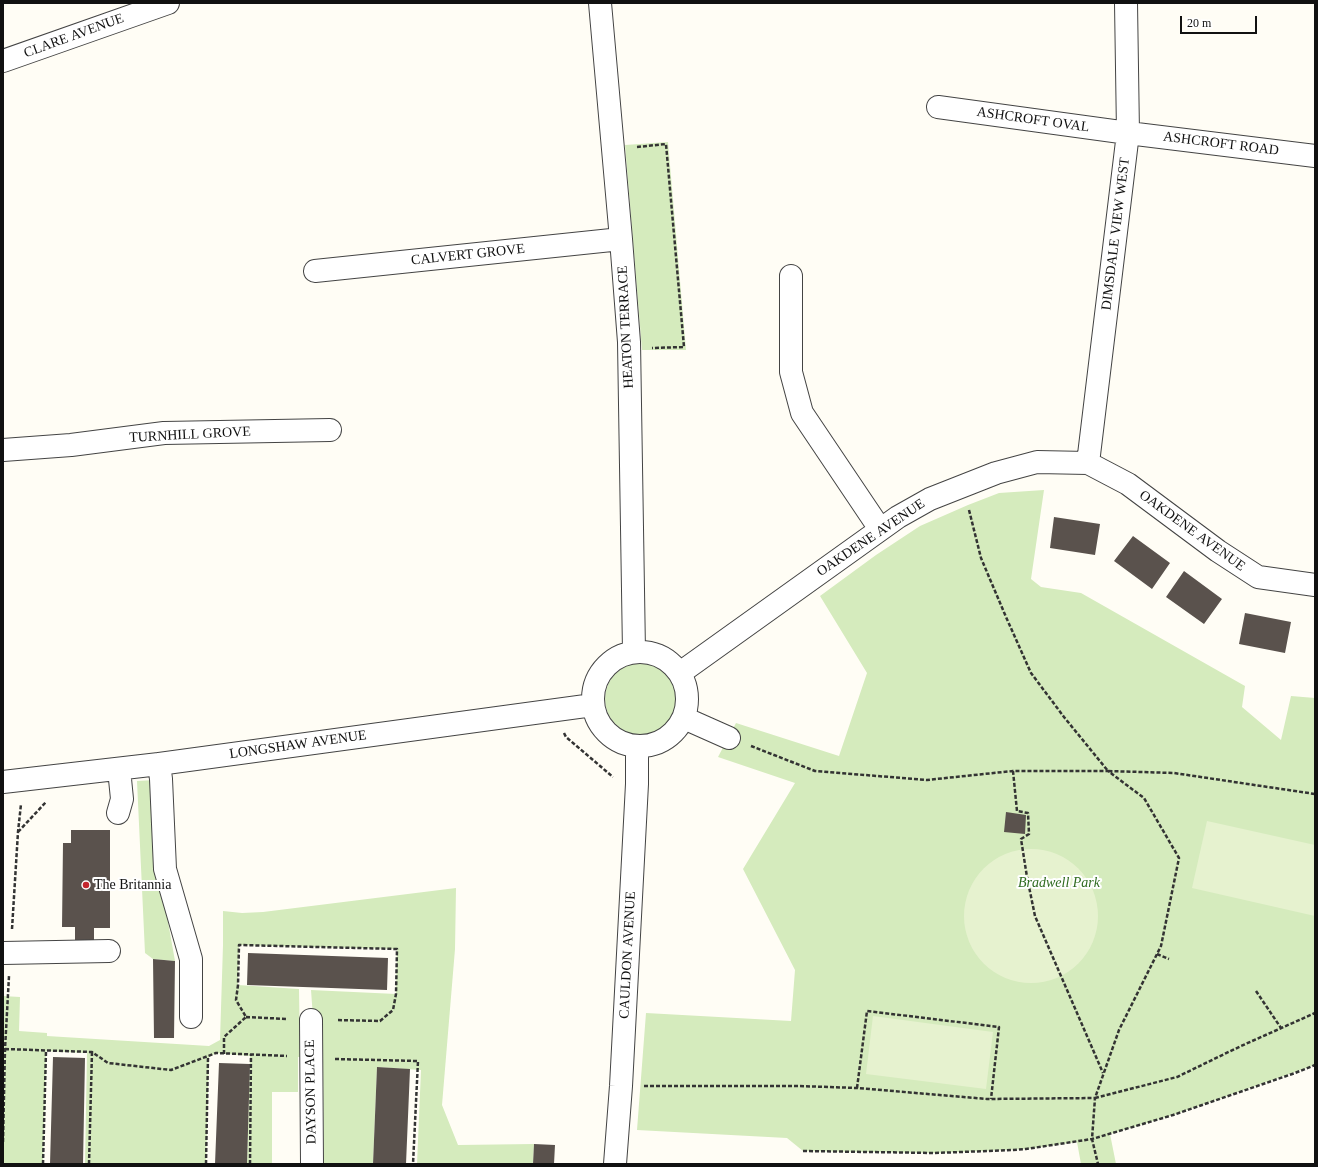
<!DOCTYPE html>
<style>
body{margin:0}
#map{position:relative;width:1318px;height:1167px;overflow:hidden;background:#fffdf5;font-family:"Times New Roman",serif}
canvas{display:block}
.frame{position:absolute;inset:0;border:4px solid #111;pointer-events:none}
.scale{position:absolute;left:1180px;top:16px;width:77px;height:18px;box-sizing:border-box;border:2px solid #111;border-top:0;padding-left:5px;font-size:12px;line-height:14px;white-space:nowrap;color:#111;-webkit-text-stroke:3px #fff;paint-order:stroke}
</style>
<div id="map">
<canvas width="1318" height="1167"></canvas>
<div class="frame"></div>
<div class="scale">20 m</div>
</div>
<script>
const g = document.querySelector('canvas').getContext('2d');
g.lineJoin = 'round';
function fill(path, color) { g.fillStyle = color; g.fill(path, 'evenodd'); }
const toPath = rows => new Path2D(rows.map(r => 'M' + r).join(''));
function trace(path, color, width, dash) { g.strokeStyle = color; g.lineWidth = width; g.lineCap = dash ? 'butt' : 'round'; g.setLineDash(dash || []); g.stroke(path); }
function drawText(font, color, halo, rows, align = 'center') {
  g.font = font + ' "Times New Roman",serif'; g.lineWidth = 4; g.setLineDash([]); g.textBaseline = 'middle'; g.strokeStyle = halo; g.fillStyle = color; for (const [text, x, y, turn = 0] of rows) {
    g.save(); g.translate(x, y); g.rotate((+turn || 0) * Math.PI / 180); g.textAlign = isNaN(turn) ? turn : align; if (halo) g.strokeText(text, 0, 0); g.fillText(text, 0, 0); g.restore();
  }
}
const green = toPath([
 [668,142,686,350,642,350,625,145],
 [1044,490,1031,579,1041,587,1081,593,1245,686,1242,707,1281,740,1291,696,1315,698,1315,1065,1173,1115,1110,1134,1116,1164,1081,1164,1077,1142,1026,1149,935,1153,803,1151,787,1138,637,1130,646,1013,791,1021,795,970,743,869,795,783,718,757,736,723,839,756,867,673,820,596,876,555,920,526,968,505,999,493],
 '605 699a36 36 0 1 1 72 0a36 36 0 1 1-72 0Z',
 [155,780,160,877,175,961,153,959,145,953,137,781],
 [456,888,455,949,442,1105,458,1145,534,1144,533,1164,417,1164,421,1070,377,1067,373,1164,324,1164,323,1060,316,1059,311,990,396,994,397,949,239,945,238,985,299,989,300,1057,298,1057,298,1092,272,1092,272,1164,247,1164,250,1056,216,1053,209,1057,206,1164,85,1164,87,1053,46,1051,43,1164,3,1164,3,996,20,997,19,1031,47,1033,47,1036,209,1046,220,1040,223,945,223,911,242,913,263,912]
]);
const pitch = toPath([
 [1207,821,1315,845,1315,916,1192,888],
 '964 916a67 67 0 1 1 134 0a67 67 0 1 1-134 0Z',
 [873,1016,993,1032,986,1089,866,1074]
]);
const building = toPath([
 [1054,517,1100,524,1095,555,1050,548],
 [1133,536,1170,563,1152,589,1114,561],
 [1184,571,1222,599,1204,624,1166,597],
 [1245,613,1291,622,1285,653,1239,644],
 [1006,812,1026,815,1025,834,1004,832],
 [71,830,110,830,110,928,94,928,94,940,75,940,75,927,62,927,63,843,71,843],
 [248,953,388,958,387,990,247,985],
 [153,959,175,961,174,1038,154,1038],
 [53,1057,85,1058,83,1164,50,1164],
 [219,1063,250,1064,247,1164,215,1164],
 [377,1067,410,1069,406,1164,373,1164],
 [534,1144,555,1145,554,1164,533,1164]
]);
const path = toPath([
 [637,147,666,144,684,347,652,348],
 [969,510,981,558,1006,617,1031,673,1064,717,1108,771,1174,773,1315,794],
 [564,733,566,737,613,777],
 [751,746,815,771,927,780,1013,771,1108,771,1144,798,1179,858,1161,946,1119,1030,1095,1098],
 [1013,771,1017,811,1028,813,1029,834,1021,839,1027,877,1035,916,1103,1073],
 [18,832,46,802],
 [12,929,18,832,21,804],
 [1157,954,1169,959],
 [1256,991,1281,1028],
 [246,1017,287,1019],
 [5,1049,92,1052,108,1063,171,1070,216,1053,287,1056],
 [224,1054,224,1037,246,1017,236,1000,238,985,239,945,397,949,396,994,393,1010,380,1021,336,1020],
 [335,1059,418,1061,413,1164],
 [644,1086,799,1086,857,1088,987,1099,1095,1098,1092,1139,1098,1164],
 [857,1088,867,1011,999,1027,991,1099],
 [1095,1098,1177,1077,1241,1046,1315,1013],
 [3,1142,5,1049,9,976],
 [803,1151,935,1153,1013,1150,1026,1149,1092,1139,1173,1115,1295,1073,1315,1065],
 [43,1164,46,1051],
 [89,1164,92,1052],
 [206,1164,208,1057],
 [250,1164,251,1054]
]);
const minor = toPath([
 [600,3,621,239,629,342,634,652],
 [3,61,168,3],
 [938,107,1128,133,1315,156],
 [315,271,621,239],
 [791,276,791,372,802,413,880,529],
 [3,450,71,445,164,433,330,430],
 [1088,463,1128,133,1126,3],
 '593 699a47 47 0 1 1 94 0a47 47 0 1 1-94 0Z',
 [680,673,898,517,930,499,996,473,1037,462,1088,463,1128,484,1218,551,1258,577,1315,585],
 [684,718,729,738],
 [159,764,161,779,165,869,191,959,191,1017],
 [3,782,159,764,593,705],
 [118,813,122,799,119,769],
 [3,953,109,951],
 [311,1020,312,1164],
 [615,1164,621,1086,637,784,637,746]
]);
const markers = [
 [86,885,4,"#c4262e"]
];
const streetNames = [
 ["CLARE AVENUE",74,36,-20],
 ["ASHCROFT OVAL",1033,120,8],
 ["ASHCROFT ROAD",1221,144,7],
 ["DIMSDALE VIEW WEST",1116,234,-83],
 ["CALVERT GROVE",468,255,-6],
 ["HEATON TERRACE",626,327,-93],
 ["TURNHILL GROVE",190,435,-3],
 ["OAKDENE AVENUE",1192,531,36],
 ["OAKDENE AVENUE",871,538,-34],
 ["LONGSHAW AVENUE",298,745,-8],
 ["CAULDON AVENUE",628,955,-87],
 ["DAYSON PLACE",311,1092,-91]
];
const parkNames = [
 ["Bradwell Park",1059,883]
];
const poiNames = [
 ["The Britannia",94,885]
];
fill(green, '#d5ebbd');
fill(pitch, '#e6f2cf');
fill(building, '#5a524d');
trace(minor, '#444', 24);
trace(path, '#333', 2.5, [4, 2]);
trace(minor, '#fff', 22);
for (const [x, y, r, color] of markers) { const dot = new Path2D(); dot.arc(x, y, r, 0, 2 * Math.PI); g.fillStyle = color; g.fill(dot); trace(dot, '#fff', 1.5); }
drawText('14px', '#111', '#fff', streetNames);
drawText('italic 14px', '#2f6b1f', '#fff', parkNames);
drawText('14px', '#111', '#fff', poiNames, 'left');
</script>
